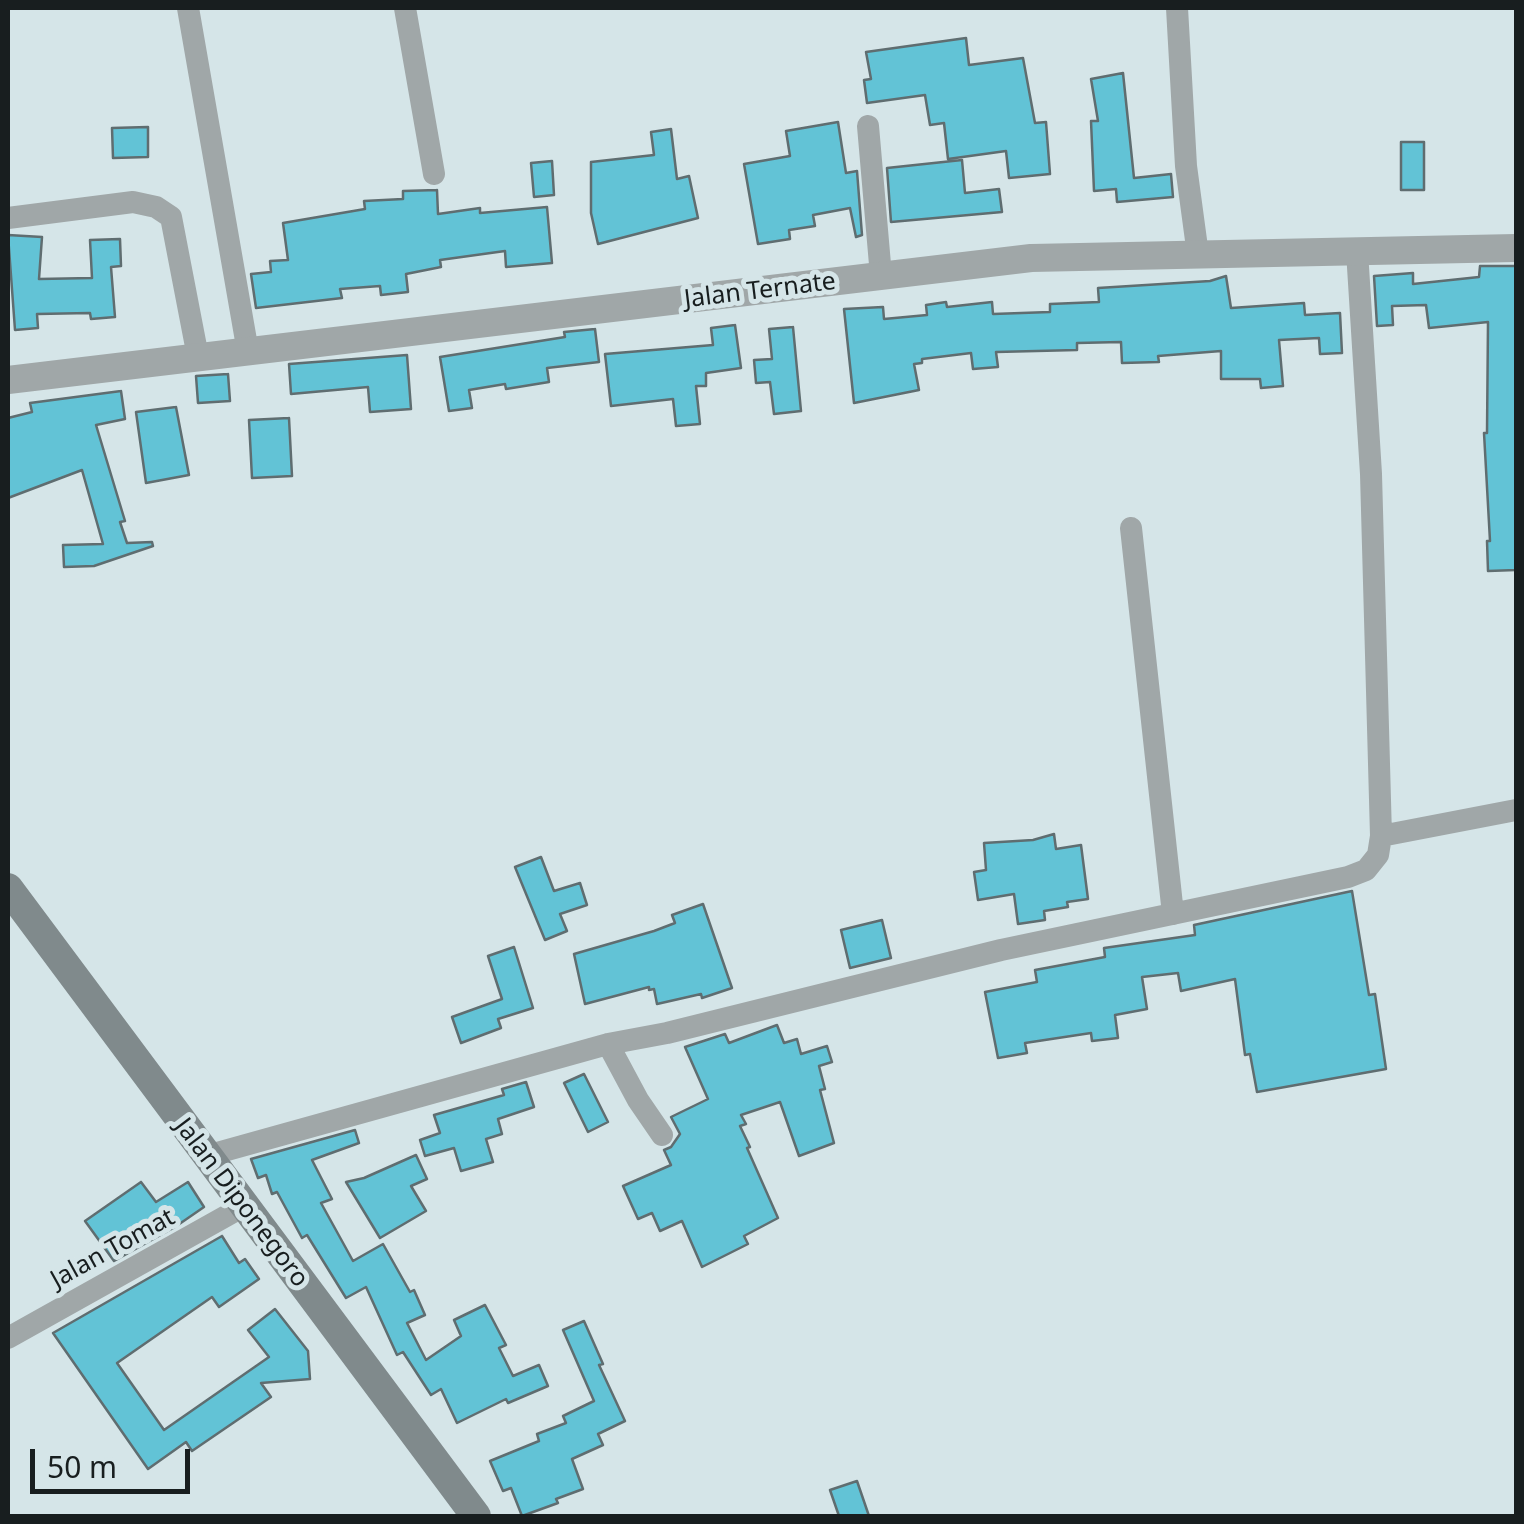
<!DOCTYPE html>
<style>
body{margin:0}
#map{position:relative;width:1524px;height:1524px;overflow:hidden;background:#d5e5e8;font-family:"Noto Sans",sans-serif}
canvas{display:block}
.frame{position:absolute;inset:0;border:10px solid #181e1f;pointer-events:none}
.scale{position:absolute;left:30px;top:1449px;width:160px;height:45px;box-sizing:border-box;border:5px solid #181e1f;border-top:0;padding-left:12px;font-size:30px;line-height:35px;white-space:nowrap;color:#181e1f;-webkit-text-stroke:8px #d5e5e8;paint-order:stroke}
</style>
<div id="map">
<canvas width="1524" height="1524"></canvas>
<div class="frame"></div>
<div class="scale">50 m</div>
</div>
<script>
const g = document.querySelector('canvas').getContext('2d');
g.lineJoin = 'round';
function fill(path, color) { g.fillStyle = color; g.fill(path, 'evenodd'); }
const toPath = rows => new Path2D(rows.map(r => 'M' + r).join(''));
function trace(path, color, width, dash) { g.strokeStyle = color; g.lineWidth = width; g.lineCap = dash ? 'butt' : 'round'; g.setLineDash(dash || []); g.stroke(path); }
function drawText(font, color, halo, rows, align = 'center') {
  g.font = font + ' "Noto Sans",sans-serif'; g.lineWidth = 10; g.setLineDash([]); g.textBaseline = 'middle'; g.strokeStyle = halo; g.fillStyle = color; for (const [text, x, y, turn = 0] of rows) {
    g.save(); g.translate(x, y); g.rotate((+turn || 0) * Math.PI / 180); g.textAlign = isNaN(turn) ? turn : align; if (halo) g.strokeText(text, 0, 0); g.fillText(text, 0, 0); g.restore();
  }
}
const building = toPath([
 [966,38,969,65,1023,58,1035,123,1046,122,1050,174,1009,178,1006,151,948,159,944,123,930,125,925,95,867,103,864,80,871,79,866,52,966,38],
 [1123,73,1134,178,1171,174,1173,197,1117,202,1116,189,1094,191,1091,121,1098,121,1091,79,1123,73],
 [838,122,846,173,857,171,862,235,856,237,850,208,813,215,815,226,789,230,790,239,758,244,744,164,790,156,786,131,838,122],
 [148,127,148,157,113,158,112,128,148,127],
 [671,129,677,179,689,176,698,218,598,244,591,213,591,162,654,155,651,132,671,129],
 [1401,142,1424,142,1424,190,1401,190,1401,142],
 [962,160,965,193,999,189,1002,212,891,222,887,168,962,160],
 [552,161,554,195,534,197,531,163,552,161],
 [437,190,438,214,480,208,480,213,547,207,552,263,506,267,505,251,440,260,441,267,406,274,408,292,381,295,380,286,340,289,342,298,256,308,251,274,271,272,270,261,288,260,283,223,365,209,364,201,403,199,403,191,437,190],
 [8,235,42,237,39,279,92,278,90,240,120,239,121,266,111,267,115,317,91,319,90,313,37,314,38,328,15,330,8,235],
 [1516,266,1516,570,1488,571,1487,541,1490,541,1484,433,1487,433,1488,322,1429,328,1426,305,1392,306,1393,325,1377,326,1374,276,1413,273,1413,284,1479,277,1480,266,1516,266],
 [1226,276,1231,308,1304,303,1305,315,1340,313,1342,353,1320,354,1319,338,1279,340,1283,386,1261,388,1260,379,1221,379,1221,351,1158,356,1159,362,1122,363,1121,342,1077,343,1077,350,996,352,998,367,973,369,971,353,922,359,922,363,914,364,919,390,854,403,844,309,883,307,884,319,927,315,926,305,946,302,947,307,992,302,993,314,1050,312,1050,304,1099,302,1098,288,1210,281,1226,276],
 [735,325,741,368,706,373,706,386,696,386,700,424,676,426,673,399,611,406,605,354,713,345,711,328,735,325],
 [793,327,801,411,774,414,770,382,756,383,754,360,772,359,769,329,793,327],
 [595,329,599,362,547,368,549,382,506,389,505,384,469,390,472,408,449,411,440,357,565,337,564,332,595,329],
 [407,355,411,409,370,412,368,387,291,394,289,364,407,355],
 [228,374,230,401,198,403,196,376,228,374],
 [121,391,125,419,96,425,125,521,120,522,127,543,152,542,153,546,94,566,64,567,63,545,103,544,82,470,8,498,8,418,32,412,30,403,121,391],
 [176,407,189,475,146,483,136,412,176,407],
 [289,418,292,476,252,478,249,420,289,418],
 [1054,834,1056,849,1081,845,1088,899,1067,902,1068,907,1044,911,1045,920,1018,924,1014,894,978,900,974,872,986,870,984,843,1033,840,1054,834],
 [541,857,554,891,580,883,587,905,560,914,567,931,545,940,515,867,541,857],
 [1352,891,1369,995,1375,994,1386,1069,1257,1092,1250,1054,1245,1055,1235,979,1181,991,1178,973,1142,977,1147,1009,1115,1015,1118,1038,1092,1041,1091,1033,1025,1043,1027,1053,998,1058,985,992,1037,982,1035,970,1105,957,1104,948,1195,935,1194,925,1352,891],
 [703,904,732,988,702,998,701,994,657,1004,654,989,649,990,649,987,585,1004,574,954,654,931,675,923,672,915,703,904],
 [882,920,891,958,850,968,841,930,882,920],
 [514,947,533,1008,498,1019,501,1028,461,1043,452,1017,502,999,488,956,514,947],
 [777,1025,784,1043,797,1039,801,1054,827,1046,832,1062,819,1066,825,1089,820,1090,834,1143,799,1156,780,1102,741,1115,746,1124,740,1126,750,1147,747,1148,778,1218,744,1236,748,1244,702,1267,682,1221,660,1231,652,1213,638,1219,623,1186,671,1165,664,1150,671,1147,680,1134,671,1117,708,1099,685,1047,725,1034,729,1043,777,1025],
 [584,1074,608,1122,588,1132,564,1083,584,1074],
 [526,1082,534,1107,498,1119,502,1134,486,1139,493,1162,461,1171,454,1148,425,1156,420,1140,440,1133,434,1115,504,1095,502,1089,526,1082],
 [355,1130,359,1143,312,1160,332,1199,321,1203,353,1261,383,1244,410,1292,414,1290,425,1315,407,1323,426,1360,461,1336,454,1320,485,1305,506,1345,499,1348,513,1376,539,1365,548,1386,508,1403,506,1399,457,1423,441,1389,431,1395,403,1352,397,1355,366,1287,346,1298,307,1235,302,1238,277,1192,272,1194,266,1175,258,1178,251,1159,355,1130],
 [416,1155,427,1179,411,1186,426,1211,380,1238,346,1182,364,1178,416,1155],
 [141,1182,156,1202,188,1182,204,1207,175,1227,114,1261,85,1221,141,1182],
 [222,1236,239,1263,245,1259,259,1279,219,1307,212,1297,117,1363,164,1430,269,1357,248,1330,275,1309,308,1351,310,1379,261,1383,271,1397,192,1451,186,1442,148,1469,53,1333,222,1236],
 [584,1321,603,1364,599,1365,625,1421,598,1434,603,1445,572,1459,583,1489,556,1499,558,1503,522,1516,511,1488,503,1491,490,1461,539,1441,537,1434,566,1423,563,1416,594,1401,563,1330,584,1321],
 [857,1481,869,1516,839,1516,830,1490,857,1481]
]);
const minor = toPath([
 [188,8,248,352],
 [405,8,434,174],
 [1177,8,1186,166,1198,255],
 [868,126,881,276],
 [8,218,133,202,156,207,171,217,198,357],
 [1131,528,1173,914],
 [1381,836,1516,810],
 [608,1044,638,1100,662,1135],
 [206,1156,608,1044,667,1033,1001,950,1348,877,1366,870,1378,855,1381,836,1371,474,1357,251],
 [8,1338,244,1206]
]);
const tertiary = toPath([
 [8,380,1031,258,1516,248]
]);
const secondary = toPath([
 [8,888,476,1516]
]);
const streetNames = [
 ["Jalan Ternate",760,291,-7],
 ["Jalan Diponegoro",241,1203,53],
 ["Jalan Tomat",113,1249,-29]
];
fill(building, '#62c3d6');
trace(building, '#5f6d70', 2.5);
trace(minor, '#a0a7a8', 22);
trace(tertiary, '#a0a7a8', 28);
trace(secondary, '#808a8c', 30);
drawText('25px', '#181e1f', '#d5e5e8', streetNames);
</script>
